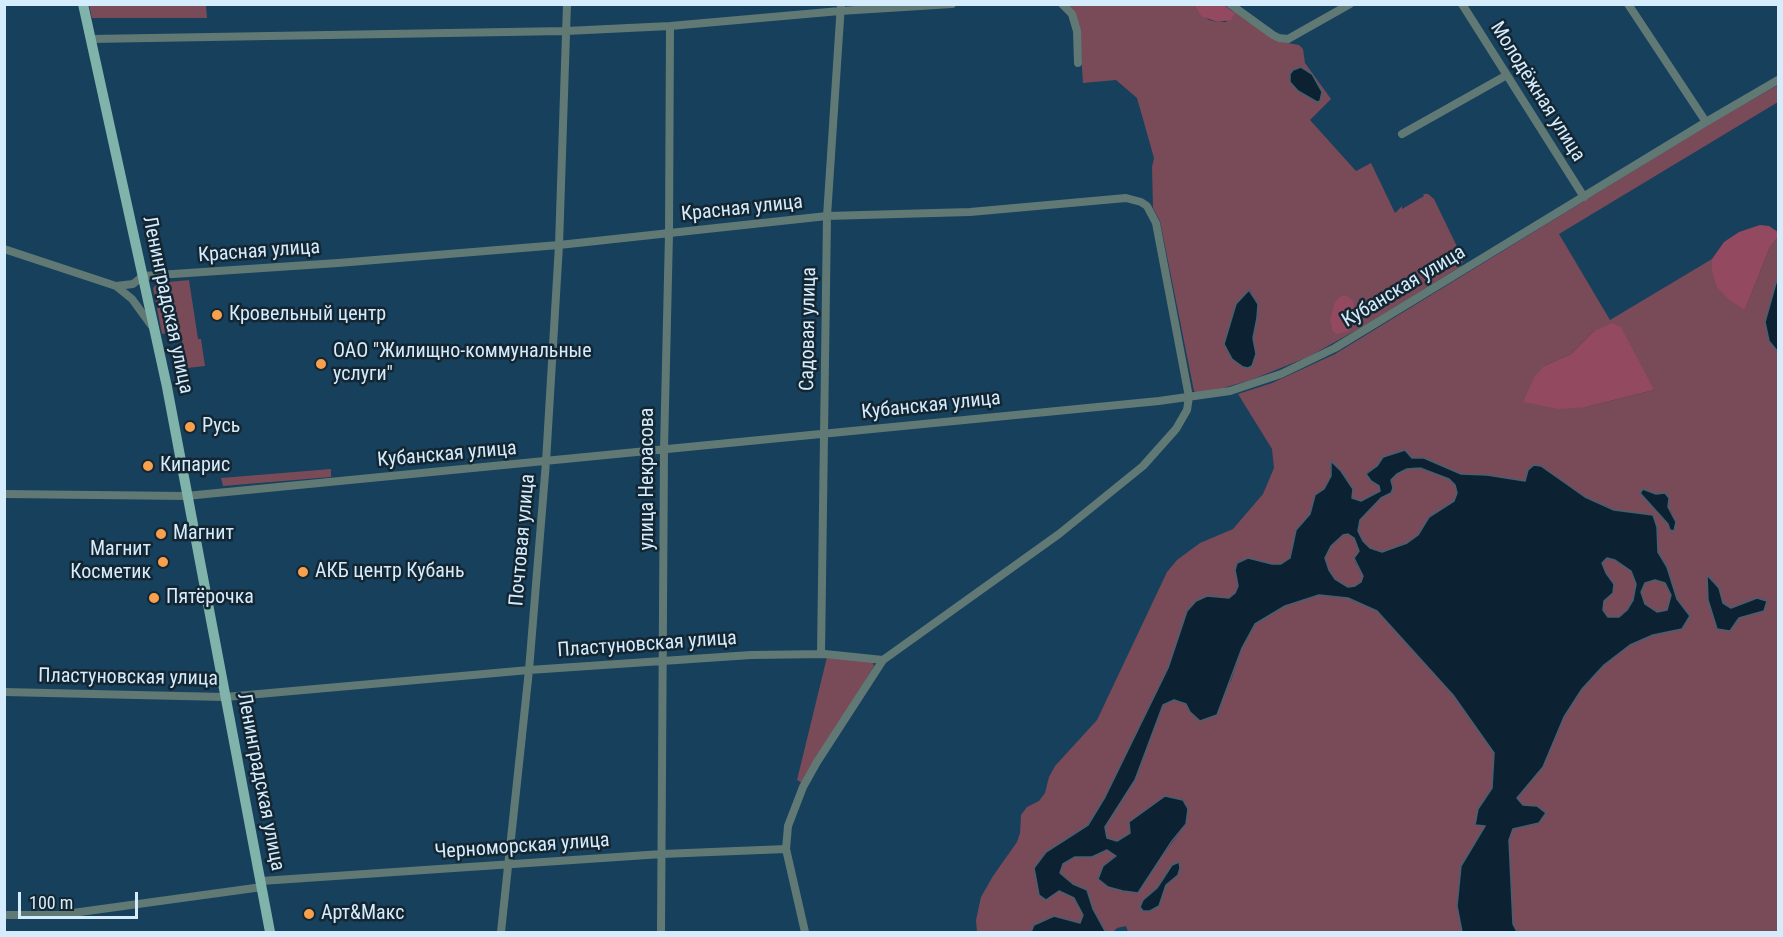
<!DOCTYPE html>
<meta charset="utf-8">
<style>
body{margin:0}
#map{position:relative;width:1783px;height:937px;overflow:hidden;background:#16405c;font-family:"Roboto Condensed",sans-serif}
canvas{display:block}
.frame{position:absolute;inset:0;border:6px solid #d5ecfd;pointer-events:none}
.scale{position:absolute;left:18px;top:892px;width:120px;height:27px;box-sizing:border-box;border:3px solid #d5ecfd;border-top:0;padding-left:8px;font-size:18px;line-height:21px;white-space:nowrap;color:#d5ecfd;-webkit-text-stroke:4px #142632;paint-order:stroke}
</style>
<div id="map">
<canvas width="1783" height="937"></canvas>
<div class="frame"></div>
<div class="scale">100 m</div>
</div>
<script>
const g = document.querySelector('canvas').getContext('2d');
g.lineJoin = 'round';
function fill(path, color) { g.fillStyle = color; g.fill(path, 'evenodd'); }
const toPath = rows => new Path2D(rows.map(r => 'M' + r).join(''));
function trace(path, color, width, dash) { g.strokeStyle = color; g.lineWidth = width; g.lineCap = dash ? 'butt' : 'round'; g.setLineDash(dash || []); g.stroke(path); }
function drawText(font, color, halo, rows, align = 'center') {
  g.font = font + ' "Roboto Condensed",sans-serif'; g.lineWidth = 5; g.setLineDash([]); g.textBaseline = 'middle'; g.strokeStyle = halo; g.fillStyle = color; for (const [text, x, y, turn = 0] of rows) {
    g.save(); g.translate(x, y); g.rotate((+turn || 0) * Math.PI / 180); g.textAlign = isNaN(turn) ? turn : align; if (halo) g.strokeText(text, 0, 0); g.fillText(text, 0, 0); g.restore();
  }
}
const green = toPath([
 [89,5,206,5,207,18,92,18],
 [1068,5,1194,5,1198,12,1209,20,1218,22,1226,22,1233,11,1277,41,1299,45,1303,49,1305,63,1331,99,1310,120,1356,171,1371,163,1395,213,1402,206,1402,209,1424,196,1423,194,1428,194,1434,199,1463,259,1462,264,1460,267,1362,327,1308,357,1251,380,1223,388,1197,393,1194,391,1160,221,1153,208,1152,167,1154,158,1137,98,1116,80,1083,83,1080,35],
 [1250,290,1258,304,1257,318,1253,338,1256,354,1232,359,1224,344,1236,304],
 [1778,85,1778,102,1559,234,1610,320,1712,259,1712,272,1745,310,1770,247,1778,237,1778,276,1765,322,1769,341,1778,352,1778,932,1517,932,1513,924,1509,840,1513,829,1539,823,1537,806,1523,805,1517,798,1543,767,1564,717,1582,689,1604,665,1630,645,1653,635,1682,629,1690,616,1677,599,1667,567,1658,552,1657,527,1653,515,1614,510,1585,497,1541,466,1526,481,1487,475,1461,474,1424,458,1384,457,1377,466,1366,473,1380,486,1380,492,1361,501,1351,498,1353,489,1341,471,1330,467,1331,476,1324,489,1315,496,1310,514,1296,530,1290,558,1281,564,1272,564,1248,558,1237,563,1235,570,1238,586,1235,593,1229,598,1206,596,1178,641,1168,668,1105,797,1088,825,1046,852,1059,891,1074,898,1083,915,1080,923,1068,920,1034,925,1031,932,977,932,976,920,981,897,993,876,1017,842,1020,833,1021,815,1027,807,1039,801,1045,793,1049,777,1055,766,1097,720,1167,572,1177,560,1200,543,1233,529,1263,494,1274,468,1272,449,1238,394,1272,383,1335,354,1708,125],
 [1594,331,1654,390,1586,407,1544,366,1571,354],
 [1643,490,1656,494,1668,507,1672,513,1670,530,1668,524,1641,493],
 [1707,575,1719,588,1723,603,1731,608,1744,603,1764,611,1738,618,1730,631],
 [189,280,198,339,201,339,205,366,187,368,180,331,162,334,153,288,158,283],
 [1420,468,1448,478,1455,485,1458,493,1454,501,1429,517,1418,535,1407,543,1381,552,1370,548,1363,541,1358,531,1360,520,1381,498,1391,493,1393,488,1391,480,1397,474,1407,469],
 [331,469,331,477,223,486,221,478],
 [1348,534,1354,538,1359,552,1355,562,1363,576,1361,582,1355,586,1348,587,1335,579,1329,570,1325,557,1331,546,1343,535],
 [1607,558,1615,560,1631,571,1636,584,1633,600,1627,610,1619,617,1608,617,1603,610,1604,601,1614,584,1606,573,1602,562],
 [1655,580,1665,583,1671,595,1667,610,1657,612,1645,604,1641,592,1645,583],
 [1319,595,1348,598,1377,611,1453,695,1494,753,1492,788,1478,809,1475,825,1486,825,1461,866,1457,906,1462,932,1128,932,1126,926,1117,928,1113,932,1104,932,1105,930,1093,909,1087,890,1073,884,1060,873,1063,864,1075,857,1092,857,1107,850,1116,855,1103,866,1098,879,1108,887,1123,891,1155,866,1186,824,1165,796,1149,809,1130,833,1117,841,1107,838,1105,827,1135,780,1163,705,1174,700,1187,704,1190,712,1231,681,1242,648,1255,624,1285,606],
 [1172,865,1178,875,1166,885,1158,906,1143,900,1157,888],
 [827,657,872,661,874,666,802,783,797,780]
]);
const forest = toPath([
 [1194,5,1224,5,1235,13,1231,20,1218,22,1203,17,1198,12],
 [1760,225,1769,226,1778,232,1778,237,1770,247,1745,310,1729,300,1717,287,1712,272,1712,259,1724,242,1739,232],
 [1344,295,1349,297,1353,301,1355,310,1348,331,1338,334,1333,332,1330,320,1335,302,1339,297],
 [1612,323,1621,327,1654,390,1586,407,1559,409,1523,402,1535,376,1544,366,1571,354,1594,331]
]);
const water = toPath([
 [1301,67,1312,74,1322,92,1320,101,1317,102,1298,91,1290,82,1290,74,1293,70,1301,67],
 [1778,276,1778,352,1769,341,1765,322,1778,276],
 [1249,290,1258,304,1257,318,1253,338,1256,354,1252,366,1248,368,1243,367,1232,359,1224,344,1236,304,1249,290],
 [1405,450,1412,458,1424,458,1461,474,1487,475,1525,481,1528,470,1534,465,1541,466,1585,497,1614,510,1653,515,1657,527,1658,552,1667,567,1677,599,1690,616,1682,629,1653,635,1630,645,1604,665,1582,689,1564,717,1543,767,1517,798,1523,805,1537,806,1546,813,1539,823,1513,829,1509,840,1513,924,1517,932,1462,932,1457,906,1461,866,1485,826,1475,825,1478,809,1492,788,1494,753,1453,695,1377,611,1348,598,1319,595,1285,606,1255,624,1242,648,1217,715,1200,721,1190,712,1186,704,1174,700,1163,705,1135,780,1105,827,1107,838,1117,841,1130,833,1129,822,1165,796,1183,800,1188,809,1186,824,1172,841,1138,893,1123,891,1108,887,1098,879,1103,866,1116,856,1107,850,1092,857,1075,857,1063,864,1060,873,1073,884,1087,890,1093,909,1105,931,1104,932,1031,932,1034,925,1054,916,1080,923,1083,915,1074,898,1059,891,1046,900,1039,895,1034,868,1046,852,1088,825,1105,797,1168,668,1187,611,1196,601,1207,596,1229,598,1235,593,1238,586,1235,570,1237,563,1248,558,1272,564,1281,564,1290,558,1296,530,1310,514,1315,495,1324,489,1331,476,1331,461,1341,471,1353,489,1352,498,1361,501,1380,491,1379,486,1371,481,1366,474,1377,466,1383,457,1405,450],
 [1420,468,1449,479,1455,485,1457,493,1454,501,1429,517,1418,535,1407,543,1382,552,1370,548,1363,541,1358,531,1360,520,1381,498,1391,493,1393,488,1391,480,1397,474,1407,469,1420,468],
 [1348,534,1354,538,1359,551,1354,558,1363,576,1361,582,1355,586,1348,587,1335,579,1329,570,1325,558,1331,546,1343,535,1348,534],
 [1607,558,1615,560,1631,571,1636,584,1633,600,1627,610,1619,617,1608,617,1603,610,1604,601,1613,593,1614,584,1606,573,1602,563,1607,558],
 [1655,580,1665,583,1671,595,1667,610,1657,612,1645,604,1641,592,1645,583,1655,580],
 [1643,489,1656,494,1665,493,1669,498,1668,507,1676,522,1674,531,1670,530,1668,524,1640,493,1643,489],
 [1707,575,1719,588,1723,603,1731,608,1757,598,1767,601,1764,611,1739,618,1730,631,1717,629,1708,600,1707,575],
 [1179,862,1180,868,1178,875,1166,885,1159,906,1150,911,1143,911,1140,907,1143,900,1157,888,1172,865,1179,862]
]);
const minor = toPath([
 [1062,4,1072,14,1077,31,1078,63],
 [1230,4,1273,35,1279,38,1288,39,1350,4],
 [1462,4,1584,197],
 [1628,4,1706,122],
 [91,39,566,31,670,26,840,11,952,4],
 [1402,134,1507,75],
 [4,249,116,286,132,299,151,325],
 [4,494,186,496,1159,401,1230,391,1281,374,1335,348,1706,122,1778,80],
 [821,654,827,216,841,4],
 [4,692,225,697,529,670,751,655,825,654,883,660,1059,534,1143,466,1176,429,1187,410,1189,397,1156,223,1147,206,1141,202,1126,198,970,212,827,216,559,245,338,263,143,276,133,284,116,286],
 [261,881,662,854,786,849],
 [4,915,58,915,262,887],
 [501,932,529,670,546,462,559,245,567,4],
 [661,932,664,449,669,234,670,26],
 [805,932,786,849,788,826,803,787,817,762,883,660]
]);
const major = toPath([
 [83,4,167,387,270,932]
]);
const markers = [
 [217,315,6,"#f9a04c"],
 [321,364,6,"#f9a04c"],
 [190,427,6,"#f9a04c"],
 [148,466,6,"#f9a04c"],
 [161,534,6,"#f9a04c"],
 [163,562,6,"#f9a04c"],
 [303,572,6,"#f9a04c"],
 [154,598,6,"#f9a04c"],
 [309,914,6,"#f9a04c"]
];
const streetNames = [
 ["Молодёжная улица",1537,92,58],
 ["Красная улица",742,209,-6],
 ["Красная улица",259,252,-4],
 ["Кубанская улица",1404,287,-31],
 ["Ленинградская улица",167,305,78],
 ["Садовая улица",809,329,-89],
 ["Кубанская улица",931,406,-6],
 ["Кубанская улица",447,455,-5],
 ["улица Некрасова",648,479,-90],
 ["Почтовая улица",523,540,-85],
 ["Пластуновская улица",647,645,-4],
 ["Пластуновская улица",128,678,1],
 ["Ленинградская улица",260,782,79],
 ["Черноморская улица",522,847,-4]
];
const poiNames = [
 ["Кровельный центр",229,315],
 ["ОАО \"Жилищно-коммунальные",333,352],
 ["услуги\"",333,375],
 ["Русь",202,427],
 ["Кипарис",160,466],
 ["Магнит",173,534],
 ["Магнит",151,550,"right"],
 ["Косметик",151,573,"right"],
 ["АКБ центр Кубань",315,572],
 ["Пятёрочка",166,598],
 ["Арт&Макс",321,914]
];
fill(green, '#794a58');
fill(forest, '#934960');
fill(water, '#0c2232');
trace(water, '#485f6f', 1.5);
trace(minor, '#607974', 8);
trace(major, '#80b4aa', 10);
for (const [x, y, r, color] of markers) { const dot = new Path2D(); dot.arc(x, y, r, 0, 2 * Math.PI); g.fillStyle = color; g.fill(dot); trace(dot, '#142632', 2); }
drawText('20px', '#d5ecfd', '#142632', streetNames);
drawText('20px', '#d5ecfd', '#142632', poiNames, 'left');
</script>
